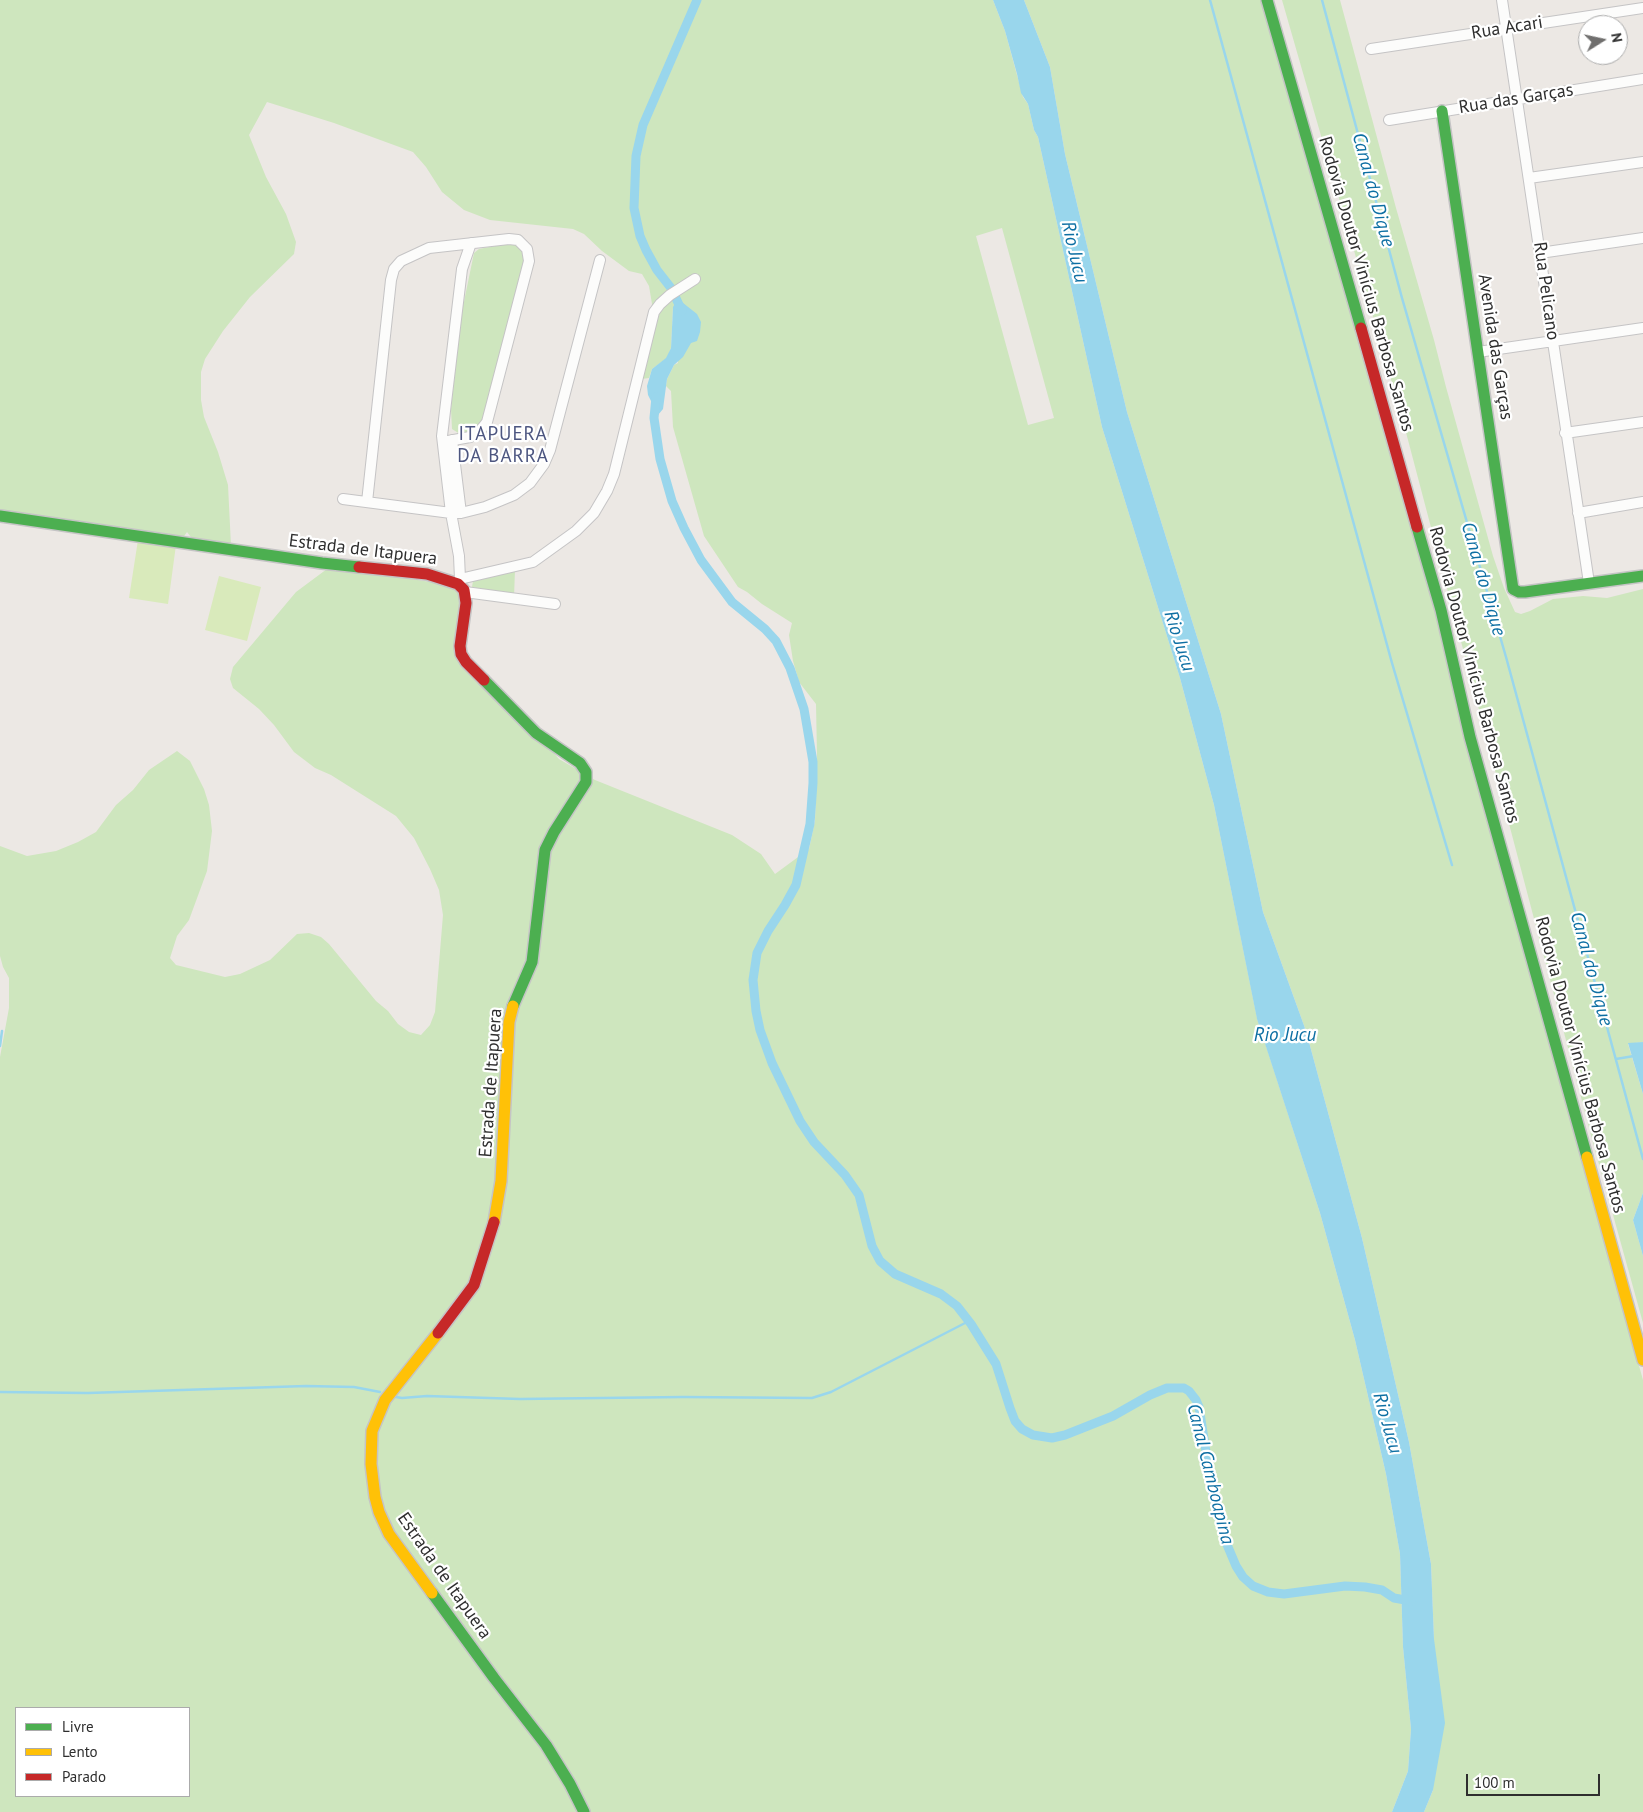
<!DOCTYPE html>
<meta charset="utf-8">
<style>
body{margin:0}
#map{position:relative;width:1643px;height:1812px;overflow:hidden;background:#ece8e4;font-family:"PT Sans",sans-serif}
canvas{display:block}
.legend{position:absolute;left:15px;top:1707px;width:175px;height:90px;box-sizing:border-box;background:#fff;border:1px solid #ababab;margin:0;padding:6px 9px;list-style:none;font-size:15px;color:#2e2e2e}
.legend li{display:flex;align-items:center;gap:10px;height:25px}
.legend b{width:25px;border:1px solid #ababab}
.north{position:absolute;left:1578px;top:15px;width:50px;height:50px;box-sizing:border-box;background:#fff;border:1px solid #ababab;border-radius:50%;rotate:80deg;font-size:14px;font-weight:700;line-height:20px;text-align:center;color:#2e2e2e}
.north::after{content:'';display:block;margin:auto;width:18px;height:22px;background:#706f6e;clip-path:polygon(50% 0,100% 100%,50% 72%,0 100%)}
.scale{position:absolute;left:1466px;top:1774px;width:134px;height:22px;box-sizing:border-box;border:2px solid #2e2e2e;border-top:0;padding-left:6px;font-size:15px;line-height:18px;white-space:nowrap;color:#2e2e2e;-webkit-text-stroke:4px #fff;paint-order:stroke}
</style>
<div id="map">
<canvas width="1643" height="1812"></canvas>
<ul class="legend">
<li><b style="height:6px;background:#4caf50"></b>Livre</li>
<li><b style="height:6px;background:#ffc107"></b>Lento</li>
<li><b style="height:6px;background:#c62828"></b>Parado</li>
</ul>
<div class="north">N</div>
<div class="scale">100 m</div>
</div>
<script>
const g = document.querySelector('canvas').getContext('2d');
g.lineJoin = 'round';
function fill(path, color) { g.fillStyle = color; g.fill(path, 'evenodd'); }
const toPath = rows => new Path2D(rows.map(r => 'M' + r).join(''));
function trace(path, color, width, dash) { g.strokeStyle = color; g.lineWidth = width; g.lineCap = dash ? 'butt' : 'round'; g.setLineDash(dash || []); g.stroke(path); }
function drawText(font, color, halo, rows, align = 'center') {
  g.font = font + ' "PT Sans",sans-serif'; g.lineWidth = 4.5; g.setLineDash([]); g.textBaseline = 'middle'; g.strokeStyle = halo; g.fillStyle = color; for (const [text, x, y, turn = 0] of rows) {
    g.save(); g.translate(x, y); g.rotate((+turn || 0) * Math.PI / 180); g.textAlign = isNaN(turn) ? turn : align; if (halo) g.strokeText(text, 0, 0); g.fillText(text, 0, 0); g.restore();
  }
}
const green = toPath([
 [0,0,993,0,1005,31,1023,97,1028,104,1034,130,1038,137,1102,427,1180,678,1214,805,1257,1018,1320,1213,1355,1340,1386,1474,1400,1554,1403,1647,1411,1729,1408,1771,1392,1812,0,1812,0,1057,9,1008,9,978,3,967,0,956,0,846,27,856,56,851,78,842,96,832,116,805,133,790,149,770,177,751,190,761,204,789,209,805,212,831,207,871,189,920,177,936,170,958,176,965,225,977,240,974,270,960,297,934,309,933,321,937,329,944,376,1001,388,1011,398,1024,409,1032,421,1035,430,1025,435,1012,443,915,439,890,430,869,414,838,396,816,331,775,315,768,294,752,274,725,259,709,233,688,230,679,233,667,296,592,331,566,449,585,462,595,457,643,559,759,595,780,732,835,761,854,775,874,809,849,815,821,817,755,816,704,799,682,793,661,789,635,792,623,762,604,747,592,738,587,704,536,673,427,671,391,666,386,667,379,674,365,678,363,673,307,671,348,667,358,652,369,649,378,634,380,650,319,652,304,649,286,642,274,629,271,602,251,584,234,573,229,490,220,464,210,442,192,426,167,413,152,334,123,267,102,249,135,266,177,286,214,296,242,294,254,250,297,223,331,205,359,201,372,201,400,204,417,218,452,228,485,231,546,194,541,187,532,182,539,0,519],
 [1002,228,1054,418,1028,425,976,236],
 [16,1708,189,1708,189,1796,16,1796],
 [1024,0,1267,0,1389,425,1577,1143,1643,1380,1643,1812,1424,1812,1433,1790,1434,1639,1431,1564,1409,1442,1362,1238,1306,1031,1263,912,1221,714,1127,412,1065,154,1050,67],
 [1282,0,1340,0,1396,208,1434,340,1446,387,1493,556,1504,588,1515,612,1521,614,1530,611,1553,599,1583,596,1607,598,1643,589,1643,1042,1628,1044,1643,1094,1643,1193,1633,1220,1643,1256,1643,1323,1592,1139,1403,421],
 [510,243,518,245,526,256,484,421,476,431,460,434,452,429,451,409,461,316,474,253,479,249],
 [515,570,514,597,472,587,473,581]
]);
const pitch = toPath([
 [138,540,176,545,168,604,129,598],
 [219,576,261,587,247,641,205,630]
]);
const water = toPath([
 [993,0,1024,0,1050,67,1065,154,1127,412,1221,714,1263,912,1306,1031,1362,1238,1409,1442,1431,1564,1434,1639,1445,1723,1433,1790,1424,1812,1392,1812,1408,1771,1411,1729,1403,1647,1400,1554,1386,1474,1355,1340,1320,1213,1257,1019,1214,805,1180,678,1102,427,1038,137,1034,130,1028,104,1021,93,1017,74,1005,31],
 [678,299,697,314,701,322,700,332,697,341,691,343,683,357,674,365,667,379,663,409,658,415,648,395,647,386,652,369,666,358,671,348,673,307],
 [1643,1042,1643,1094,1628,1043],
 [1643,1193,1643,1256,1633,1220]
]);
const stream = toPath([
 [1210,0,1392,663,1452,865],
 [1322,0,1402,298,1506,657,1643,1159],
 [0,1046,2,1031],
 [1616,1059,1634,1056],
 [0,1392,88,1393,306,1386,354,1387,380,1392],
 [396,1397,402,1398,427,1396,520,1399,683,1397,812,1398,831,1392,969,1321]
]);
const canal = toPath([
 [682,311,671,288,657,270,646,250,640,236,634,208,636,156,643,125,697,0],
 [656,397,654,418,660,459,672,501,684,528,701,560,732,602,765,629,776,641,790,668,804,709,813,762,813,783,810,824,796,885,785,905,768,931,757,953,753,980,756,1011,760,1030,772,1063,800,1121,814,1142,845,1175,859,1195,872,1246,880,1261,895,1274,941,1294,957,1306,971,1324,996,1364,1010,1408,1015,1421,1022,1429,1033,1435,1052,1438,1065,1435,1113,1416,1150,1395,1167,1388,1184,1388,1189,1391,1196,1400,1199,1407,1212,1490,1223,1535,1236,1566,1243,1577,1253,1586,1268,1592,1284,1594,1345,1586,1365,1587,1382,1590,1394,1598,1411,1601]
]);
const street = toPath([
 [1502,0,1589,583],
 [1371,49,1643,8],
 [1389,120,1643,79],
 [1529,178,1643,162],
 [1540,253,1643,238],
 [1478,352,1643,328],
 [1565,433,1643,422],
 [452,440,461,513],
 [343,499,451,513,461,513,485,507,514,495,530,483,544,464,550,450,600,260],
 [367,502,391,280,394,269,401,261,429,248,509,239,518,240,527,249,529,261,487,422,480,431,470,437,443,442],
 [1578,513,1643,502],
 [460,579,533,562,576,531,594,513,607,491,614,474,654,312,660,304,670,295,695,279],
 [458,584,460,579,459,556,451,513,442,436,462,269,471,243],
 [465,592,555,604]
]);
const fast = toPath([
 [1267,0,1361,328],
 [1442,111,1513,589,1519,592,1525,592,1643,576],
 [0,516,322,563,359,567],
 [1417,527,1441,610,1470,737,1587,1157],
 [484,680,536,733,580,763,586,772,586,782,554,832,545,850,532,962,513,1006],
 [432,1593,494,1678,546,1745,570,1784,584,1812]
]);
const slow = toPath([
 [1587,1157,1643,1360],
 [494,1222,501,1181,509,1022,513,1006],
 [432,1593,389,1534,379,1512,375,1497,371,1464,372,1431,385,1400,438,1333]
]);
const jam = toPath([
 [1361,328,1417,527],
 [359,567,427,574,458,584,464,590,466,603,460,646,461,654,466,662,484,680],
 [438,1333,474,1285,494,1222]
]);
const streetNames = [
 ["Rua Acari",1507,28,-9],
 ["Rua das Garças",1516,99,-9],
 ["Rodovia Doutor Vinícius Barbosa Santos",1366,284,74],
 ["Rua Pelicano",1546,291,82],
 ["Avenida das Garças",1495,347,81],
 ["Estrada de Itapuera",363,550,7],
 ["Rodovia Doutor Vinícius Barbosa Santos",1474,675,75],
 ["Rodovia Doutor Vinícius Barbosa Santos",1580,1065,75],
 ["Estrada de Itapuera",491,1083,-86],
 ["Estrada de Itapuera",444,1576,55]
];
const waterNames = [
 ["Canal do Dique",1373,190,75],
 ["Rio Jucu",1074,252,77],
 ["Canal do Dique",1483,579,74],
 ["Rio Jucu",1179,641,72],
 ["Canal do Dique",1591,969,75],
 ["Rio Jucu",1285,1036],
 ["Rio Jucu",1387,1423,74],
 ["Canal Camboapina",1210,1474,76]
];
const neighbourhoodNames = [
 ["ITAPUERA",503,435],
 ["DA BARRA",503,457]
];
fill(green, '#cee6be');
fill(pitch, '#d9eabb');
fill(water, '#99d6ec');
trace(stream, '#99d6ec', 2.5);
trace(canal, '#99d6ec', 9);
trace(street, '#c5c4c5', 12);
trace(fast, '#c5c4c5', 14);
trace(slow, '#c5c4c5', 14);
trace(jam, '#c5c4c5', 14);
trace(street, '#fcfcfb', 10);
trace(fast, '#4caf50', 11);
trace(slow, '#ffc107', 11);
trace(jam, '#c62828', 11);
drawText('18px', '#2e2e2e', '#fff', streetNames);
drawText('italic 19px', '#0d6fa3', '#fff', waterNames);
g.letterSpacing = '1px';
drawText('19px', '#4d5680', '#fff', neighbourhoodNames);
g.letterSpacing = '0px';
</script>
